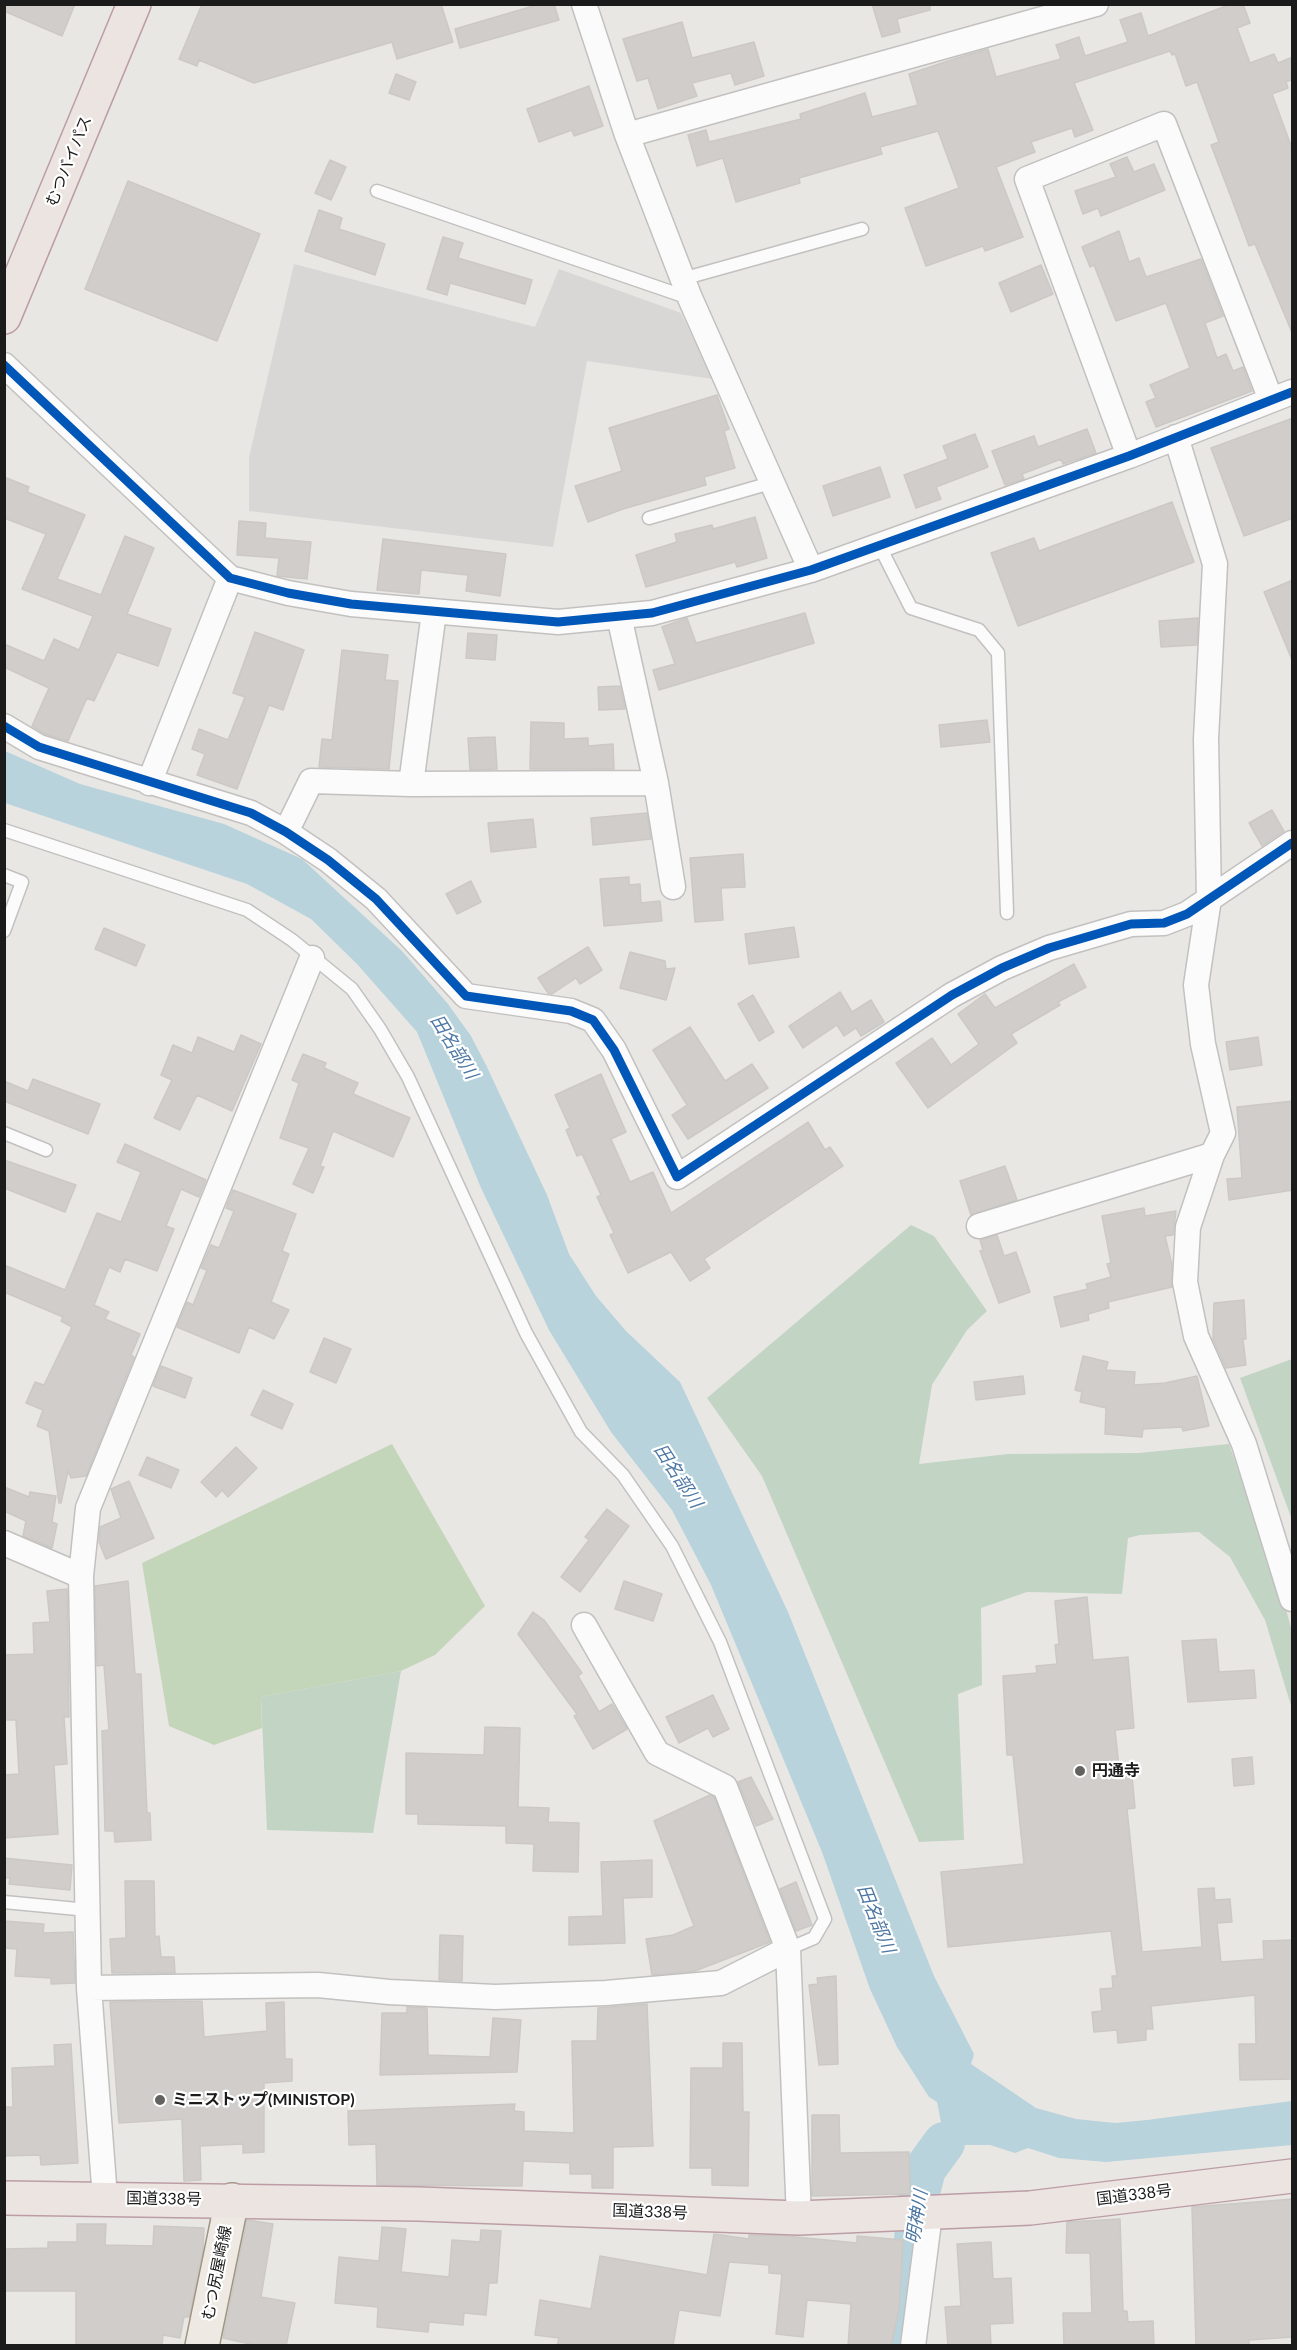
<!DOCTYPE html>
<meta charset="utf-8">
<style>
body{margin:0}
#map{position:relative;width:1297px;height:2350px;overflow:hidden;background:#e9e7e4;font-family:Lato,sans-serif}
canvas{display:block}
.frame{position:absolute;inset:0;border:6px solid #1b1b1b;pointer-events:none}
</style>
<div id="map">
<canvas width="1297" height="2350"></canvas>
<div class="frame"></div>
</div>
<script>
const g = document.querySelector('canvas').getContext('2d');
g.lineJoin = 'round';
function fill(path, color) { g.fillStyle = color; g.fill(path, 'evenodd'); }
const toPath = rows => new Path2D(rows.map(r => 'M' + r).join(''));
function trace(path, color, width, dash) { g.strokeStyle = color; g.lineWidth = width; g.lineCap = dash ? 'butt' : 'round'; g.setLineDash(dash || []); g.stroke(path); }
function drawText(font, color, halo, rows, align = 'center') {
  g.font = font + ' Lato,"Noto Sans JP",sans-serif'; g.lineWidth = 4.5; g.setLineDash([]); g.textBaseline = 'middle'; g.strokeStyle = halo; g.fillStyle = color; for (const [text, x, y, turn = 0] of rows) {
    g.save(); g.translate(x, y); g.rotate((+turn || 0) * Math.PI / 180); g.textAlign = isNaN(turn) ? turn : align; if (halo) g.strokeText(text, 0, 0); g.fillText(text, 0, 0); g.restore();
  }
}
const residential = toPath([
 [294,264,535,327,559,269,681,313,713,379,587,361,553,547,249,511,249,457]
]);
const forest = toPath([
 [392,1444,485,1606,435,1655,401,1671,261,1697,262,1728,214,1745,169,1726,142,1563]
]);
const cemetery = toPath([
 [911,1225,934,1236,987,1311,967,1330,932,1385,919,1464,1008,1454,1139,1453,1229,1444,1281,1591,1292,1631,1292,1709,1265,1620,1230,1557,1199,1532,1140,1535,1128,1538,1122,1594,1027,1592,981,1608,982,1685,958,1694,964,1840,919,1842,762,1476,707,1398],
 [1292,1359,1292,1520,1240,1378],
 [401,1671,373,1833,267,1830,261,1697]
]);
const water = toPath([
 [5,751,80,784,224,824,302,859,402,951,448,1004,471,1036,487,1067,547,1195,569,1254,596,1296,626,1331,680,1382,788,1612,934,1976,974,2054,971,2064,1036,2108,1076,2119,1115,2123,1147,2120,1292,2101,1292,2145,1106,2162,1059,2158,1028,2148,1015,2153,990,2145,962,2145,945,2155,931,2170,926,2193,913,2191,927,2144,943,2132,937,2102,929,2097,897,2047,870,1989,822,1852,711,1585,672,1510,611,1432,549,1330,481,1188,417,1032,357,964,311,919,247,884,5,803]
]);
const river = toPath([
 [896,2346,915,2240,919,2193,925,2169,944,2143]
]);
const building = toPath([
 [4,4,75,4,62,36,4,11,4,4],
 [202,4,441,4,453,42,397,59,392,42,254,83,199,60,197,66,179,59,202,4],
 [540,4,554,4,559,20,460,48,455,29,540,4],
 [872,4,930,4,930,10,897,19,900,32,882,37,872,4],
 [1231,4,1243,4,1250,23,1237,28,1250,63,1274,54,1278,63,1293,57,1293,79,1286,82,1288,88,1272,94,1293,151,1293,335,1255,244,1249,246,1231,197,1211,145,1219,142,1197,82,1186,86,1175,54,1172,55,1170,51,1074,83,1093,130,1075,137,1072,128,1031,142,1035,152,996,167,1023,237,985,251,983,246,926,266,905,208,959,188,938,131,880,147,882,154,799,178,800,183,736,202,723,158,697,166,688,135,706,130,709,142,801,119,800,114,865,93,872,117,918,105,909,74,957,58,988,49,996,77,1061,59,1056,45,1079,37,1085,56,1128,42,1120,20,1141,13,1148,36,1231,4],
 [682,22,692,58,754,42,764,76,735,85,731,73,692,83,697,96,658,109,648,78,637,81,623,39,682,22],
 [396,74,416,82,409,100,389,93,396,74],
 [589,86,603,126,574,136,572,130,539,142,527,109,589,86],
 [1127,157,1134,172,1154,164,1165,190,1101,216,1098,208,1083,214,1075,191,1116,177,1110,164,1127,157],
 [330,160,346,167,331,200,315,193,330,160],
 [128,181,260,234,217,341,85,289,128,181],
 [319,210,342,218,339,229,385,244,375,275,305,251,319,210],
 [1119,231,1129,262,1139,258,1146,277,1201,259,1223,316,1205,323,1217,358,1226,354,1233,371,1243,367,1252,391,1156,427,1146,402,1156,398,1150,385,1190,368,1166,303,1116,321,1094,265,1090,267,1082,247,1119,231],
 [443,237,463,243,458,258,532,280,525,304,450,283,447,295,427,289,443,237],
 [1041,265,1053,294,1011,312,999,283,1041,265],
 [717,395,729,429,724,431,735,468,704,477,706,485,623,509,588,522,575,486,622,471,609,428,717,395],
 [1293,418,1293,518,1244,536,1211,448,1293,418],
 [1087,429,1096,453,1063,464,1061,459,1022,474,1024,479,1005,485,992,451,1034,436,1038,447,1087,429],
 [975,434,988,467,936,487,941,499,916,508,904,475,948,459,943,446,975,434],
 [880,467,890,497,833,516,823,486,880,467],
 [4,477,29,487,27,492,85,515,57,579,101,595,125,536,154,548,127,614,171,629,158,666,117,652,94,701,87,698,68,741,45,734,32,726,49,688,4,667,4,644,44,661,54,639,79,650,93,616,22,589,46,534,4,518,4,477],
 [1172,502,1194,562,1018,626,991,553,1034,538,1039,551,1172,502],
 [755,517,767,558,737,567,735,562,646,587,636,555,677,542,675,534,712,525,713,529,755,517],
 [239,521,266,523,265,538,311,542,307,579,277,576,279,558,237,555,239,521],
 [383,539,506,554,500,596,466,591,468,575,421,570,419,594,377,590,383,539],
 [1293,580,1293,660,1292,660,1264,592,1293,580],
 [805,613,814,643,659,690,653,670,675,664,662,627,687,618,696,643,805,613],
 [1198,618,1197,645,1161,647,1159,621,1198,618],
 [255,632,304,650,283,710,269,705,237,789,197,775,205,754,192,749,199,729,228,740,245,697,233,693,255,632],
 [468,633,497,635,495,660,466,658,468,633],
 [342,650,388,655,385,680,398,681,389,769,319,767,322,739,332,740,342,650],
 [620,686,625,709,599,710,598,687,620,686],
 [987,720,990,742,941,747,939,725,987,720],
 [531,722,564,723,564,739,588,738,588,746,613,744,614,769,530,769,531,722],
 [495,737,497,769,470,770,468,738,495,737],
 [1272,810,1284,831,1262,846,1249,823,1272,810],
 [647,813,651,839,593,845,591,818,647,813],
 [533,819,536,847,491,852,488,823,533,819],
 [743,854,745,887,721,888,723,920,695,922,690,858,743,854],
 [629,877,629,885,640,884,641,903,660,901,662,921,604,926,600,879,629,877],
 [471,881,481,902,457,914,446,894,471,881],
 [794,927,799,957,749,964,745,934,794,927],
 [104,928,145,945,136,966,95,949,104,928],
 [588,947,602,970,580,984,576,978,552,994,548,993,538,978,588,947],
 [630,952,665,961,666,969,675,968,666,1000,620,988,630,952],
 [1074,964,1086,987,1058,1002,1060,1005,1011,1034,1017,1043,928,1108,896,1063,932,1038,951,1065,979,1044,958,1014,985,994,995,1008,1074,964],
 [840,992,852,1012,871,1000,884,1022,861,1036,856,1028,844,1036,837,1025,803,1048,789,1026,840,992],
 [753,995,774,1032,759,1041,738,1004,753,995],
 [690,1027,725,1081,752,1064,768,1088,688,1139,672,1115,687,1105,653,1050,690,1027],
 [241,1035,261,1044,232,1111,197,1095,180,1130,154,1118,172,1080,161,1075,173,1045,192,1053,198,1037,234,1052,241,1035],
 [1258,1037,1262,1065,1230,1070,1226,1042,1258,1037],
 [303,1054,326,1063,324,1068,358,1083,353,1094,410,1118,393,1157,333,1131,320,1166,324,1167,313,1193,293,1184,309,1148,280,1138,299,1083,292,1080,303,1054],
 [601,1074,626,1132,611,1139,630,1182,653,1172,671,1213,808,1122,825,1150,830,1147,843,1166,704,1259,710,1268,690,1281,671,1252,628,1273,610,1235,614,1233,597,1197,601,1195,582,1154,577,1156,566,1130,570,1128,555,1095,601,1074],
 [33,1079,100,1104,88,1134,4,1101,4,1081,28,1091,33,1079],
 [1293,1101,1293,1190,1229,1200,1227,1179,1242,1178,1237,1107,1293,1101],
 [125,1144,206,1180,199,1197,181,1189,166,1226,174,1229,157,1271,125,1259,120,1272,109,1267,94,1305,109,1312,105,1319,140,1334,131,1355,134,1357,86,1476,71,1478,68,1471,61,1503,59,1503,49,1431,37,1426,43,1410,26,1403,35,1382,44,1385,72,1327,61,1321,63,1317,4,1292,4,1265,65,1290,97,1213,121,1222,141,1172,117,1162,125,1144],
 [4,1160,76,1185,65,1212,4,1188,4,1160],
 [1005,1166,1017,1200,971,1215,960,1181,1005,1166],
 [233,1190,296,1214,282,1251,289,1254,271,1302,289,1310,274,1339,249,1327,239,1353,177,1327,187,1302,193,1305,207,1270,201,1268,211,1245,219,1248,234,1211,226,1208,233,1190],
 [1144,1208,1145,1216,1176,1211,1173,1235,1165,1236,1172,1265,1172,1287,1108,1302,1109,1308,1088,1314,1089,1320,1061,1327,1054,1297,1088,1289,1086,1284,1111,1277,1107,1264,1111,1263,1102,1216,1144,1208],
 [997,1235,1004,1256,1016,1252,1030,1292,999,1303,980,1251,983,1250,980,1240,997,1235],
 [1244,1300,1246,1339,1243,1339,1246,1365,1226,1368,1213,1339,1214,1303,1244,1300],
 [324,1338,351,1349,336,1383,310,1372,324,1338],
 [1083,1356,1108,1362,1106,1370,1135,1372,1134,1385,1165,1383,1197,1376,1209,1426,1183,1431,1182,1427,1143,1429,1142,1437,1105,1434,1106,1408,1080,1402,1082,1392,1075,1390,1083,1356],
 [161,1366,192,1378,185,1398,153,1386,161,1366],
 [1023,1376,1025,1394,976,1400,974,1382,1023,1376],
 [263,1390,293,1404,282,1429,251,1415,263,1390],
 [236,1447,257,1468,228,1497,222,1490,216,1497,201,1482,236,1447],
 [147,1457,179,1470,171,1488,139,1475,147,1457],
 [129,1481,154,1538,106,1559,99,1542,100,1527,121,1518,111,1489,129,1481],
 [4,1487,29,1497,30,1492,56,1496,52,1522,57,1524,52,1548,23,1536,26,1521,4,1511,4,1487],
 [607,1509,629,1526,580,1592,561,1577,589,1540,585,1537,607,1509],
 [128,1581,135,1674,141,1674,147,1813,150,1813,151,1840,115,1842,114,1831,105,1831,102,1731,109,1730,104,1665,97,1666,95,1586,128,1581],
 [624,1581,662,1594,653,1621,615,1609,624,1581],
 [67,1589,69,1717,64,1717,67,1764,54,1765,58,1834,4,1838,4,1775,19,1774,16,1720,4,1720,4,1655,34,1654,33,1623,50,1622,47,1591,67,1589],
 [1087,1597,1093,1660,1128,1657,1134,1728,1115,1730,1119,1766,1131,1765,1135,1808,1127,1809,1142,1952,1202,1947,1198,1889,1214,1888,1215,1900,1230,1899,1232,1922,1217,1923,1221,1962,1264,1959,1263,1941,1293,1940,1293,2079,1240,2080,1239,2044,1256,2044,1255,1995,1151,2006,1153,2029,1146,2029,1146,2040,1118,2043,1117,2030,1094,2032,1092,2012,1102,2011,1100,1989,1113,1988,1112,1976,1117,1976,1111,1931,948,1947,941,1872,1024,1864,1013,1755,1007,1755,1003,1676,1037,1673,1036,1666,1057,1664,1055,1645,1059,1644,1055,1601,1087,1597],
 [533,1612,544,1620,582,1673,578,1676,599,1712,612,1704,627,1729,593,1749,574,1716,577,1714,518,1634,533,1612],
 [1216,1639,1219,1672,1254,1670,1256,1698,1188,1702,1182,1641,1216,1639],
 [713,1695,729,1729,713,1737,708,1728,679,1743,666,1717,713,1695],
 [485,1727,520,1728,518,1807,549,1808,548,1822,579,1823,578,1872,533,1871,534,1844,506,1843,506,1826,418,1824,418,1814,406,1814,406,1753,484,1755,485,1727],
 [1252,1757,1254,1784,1234,1786,1232,1759,1252,1757],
 [751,1777,773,1819,756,1826,738,1782,751,1777],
 [710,1795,714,1797,770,1942,695,1971,652,1975,646,1939,673,1935,694,1926,654,1821,710,1795],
 [4,1858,72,1865,70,1890,9,1884,10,1878,4,1878,4,1858],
 [652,1860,652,1897,623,1898,625,1943,569,1945,569,1917,603,1916,601,1862,652,1860],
 [125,1881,154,1881,155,1937,159,1936,161,1957,174,1957,175,1973,112,1973,110,1939,126,1938,125,1881],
 [796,1882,812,1925,796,1931,780,1889,796,1882],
 [4,1921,44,1924,43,1933,73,1932,75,1983,51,1984,51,1978,15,1976,17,1949,4,1948,4,1921],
 [440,1935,463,1936,462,1981,439,1980,440,1935],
 [836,1976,838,2064,819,2065,809,1985,818,1984,817,1978,836,1976],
 [202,2001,204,2037,267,2031,266,2003,284,2002,285,2059,292,2059,292,2081,264,2083,264,2152,243,2153,243,2144,200,2146,201,2180,184,2181,182,2119,119,2123,110,2002,202,2001],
 [647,2004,653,2146,613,2147,613,2188,592,2188,592,2174,570,2174,570,2163,523,2161,522,2186,377,2185,376,2144,349,2145,348,2111,515,2104,514,2111,524,2112,524,2131,574,2133,572,2041,597,2041,598,2008,647,2004],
 [407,2007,427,2008,428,2055,490,2057,493,2018,521,2020,517,2072,380,2075,382,2013,407,2013,407,2007],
 [723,2043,742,2043,743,2112,749,2112,748,2186,712,2185,712,2168,690,2168,691,2068,723,2068,723,2043],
 [71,2044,78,2163,41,2165,40,2155,4,2156,4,2107,13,2107,12,2068,55,2066,54,2045,71,2044],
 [812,2115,839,2115,840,2153,909,2152,910,2194,812,2196,812,2115],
 [1293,2199,1293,2337,1249,2340,1249,2346,1196,2346,1192,2207,1293,2199],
 [1120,2219,1123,2311,1127,2311,1128,2322,1153,2321,1154,2346,1064,2346,1063,2313,1092,2313,1090,2253,1066,2253,1067,2222,1120,2219],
 [247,2220,273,2224,261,2297,295,2303,286,2346,259,2346,223,2338,247,2220],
 [77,2224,106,2224,105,2245,153,2246,154,2226,204,2228,203,2249,189,2317,184,2317,180,2338,163,2335,162,2346,76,2346,76,2291,4,2291,4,2249,48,2248,48,2242,77,2242,77,2224],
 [382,2227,406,2229,401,2272,449,2277,452,2240,480,2242,481,2230,501,2231,497,2283,489,2283,486,2315,464,2313,463,2325,429,2322,428,2332,377,2327,378,2307,335,2303,339,2257,379,2261,382,2227],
 [714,2234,749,2239,749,2235,786,2236,857,2243,857,2236,903,2240,899,2309,891,2346,848,2346,851,2304,807,2300,803,2337,776,2334,782,2274,769,2273,769,2265,729,2262,720,2316,679,2310,673,2346,557,2346,559,2338,535,2335,540,2300,591,2309,600,2256,707,2275,714,2234],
 [991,2242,993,2279,1011,2278,1013,2323,990,2324,991,2346,948,2346,945,2307,961,2306,957,2244,991,2242]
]);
const service = toPath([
 [377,191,689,298],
 [682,279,862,229],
 [649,518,774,482],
 [880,547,911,608,979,630,998,653,1007,913],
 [4,830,247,910,292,940,352,989,380,1029,408,1077,526,1333,581,1432,623,1475,672,1546,720,1642,825,1919,814,1938,788,1949],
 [4,875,22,882,4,931],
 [4,1133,46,1150],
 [4,1902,88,1910]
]);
const minor = toPath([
 [584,4,627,135,690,298,811,570],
 [627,135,1096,4],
 [4,365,230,578,288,593,351,604,558,622,652,613,811,570,1129,456,1292,392],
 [1176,437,1215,564,1206,739,1209,899,1196,985,1203,1044,1223,1133,1212,1155,1188,1227,1185,1282,1196,1336,1244,1444,1292,1599],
 [1129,456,1027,179,1164,124,1271,400],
 [619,616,656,783,673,887],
 [4,726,39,747,251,813,286,832,328,860,376,899,466,996,571,1011,593,1020,614,1050,677,1177,952,995,1002,968,1049,948,1131,924,1164,923,1187,914,1292,843],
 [149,783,230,578],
 [411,784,434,612],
 [286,832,311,781,411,784,656,783],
 [979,1226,1212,1155],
 [4,1543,81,1576],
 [584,1625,657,1753,725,1787,788,1949,799,2218],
 [89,1988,318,1985,389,1992,495,1997,606,1993,721,1983,788,1949],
 [105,2198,89,1988,81,1576,88,1508,312,958],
 [913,2346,930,2214]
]);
const primary = toPath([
 [202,2346,232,2200]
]);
const trunk = toPath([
 [4,317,134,4],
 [4,2198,419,2204,799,2218,1030,2208,1292,2176]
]);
const cycleway = toPath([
 [4,365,230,578,288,593,351,604,558,622,652,613,811,570,1129,456,1292,392],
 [4,726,39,747,251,813,286,832,328,860,376,899,466,996,571,1011,593,1020,614,1050,677,1177,952,995,1002,968,1049,948,1131,924,1164,923,1187,914,1292,843]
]);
const markers = [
 [1080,1771,6,"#636261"],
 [160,2100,6,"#636261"]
];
const streetNames = [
 ["むつバイパス",69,161,-68],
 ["国道338号",1134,2195,-7],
 ["国道338号",164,2199,1],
 ["国道338号",650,2212,2],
 ["むつ尻屋崎線",217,2273,-79]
];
const poiNames = [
 ["円通寺",1092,1771],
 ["ミニストップ(MINISTOP)",172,2100]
];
const waterNames = [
 ["田名部川",454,1047,58],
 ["田名部川",678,1476,57],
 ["田名部川",876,1919,68],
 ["明神川",917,2217,-81]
];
fill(residential, '#d8d7d5');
fill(forest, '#c4d6ba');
fill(cemetery, '#c2d4c3');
fill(water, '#b8d3dc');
trace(river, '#b8d3dc', 42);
fill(building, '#d0cdcb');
trace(building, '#ccc9c5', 1.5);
trace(service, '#c2c1c0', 15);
trace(minor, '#c2c1c0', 27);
trace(primary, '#9e9482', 36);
trace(trunk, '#bc9da6', 36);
trace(service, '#fcfbfb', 12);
trace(minor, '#fcfbfb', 24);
trace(primary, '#eeeae3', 33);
trace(trunk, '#ebe4e1', 33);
trace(cycleway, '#0057b8', 9);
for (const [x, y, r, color] of markers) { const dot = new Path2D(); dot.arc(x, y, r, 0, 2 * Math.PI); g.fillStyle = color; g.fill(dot); trace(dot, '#fff', 2); }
drawText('16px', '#1b1b1b', '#fff', streetNames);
drawText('bold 16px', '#1b1b1b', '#fff', poiNames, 'left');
drawText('italic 18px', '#4e78a4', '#fff', waterNames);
</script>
